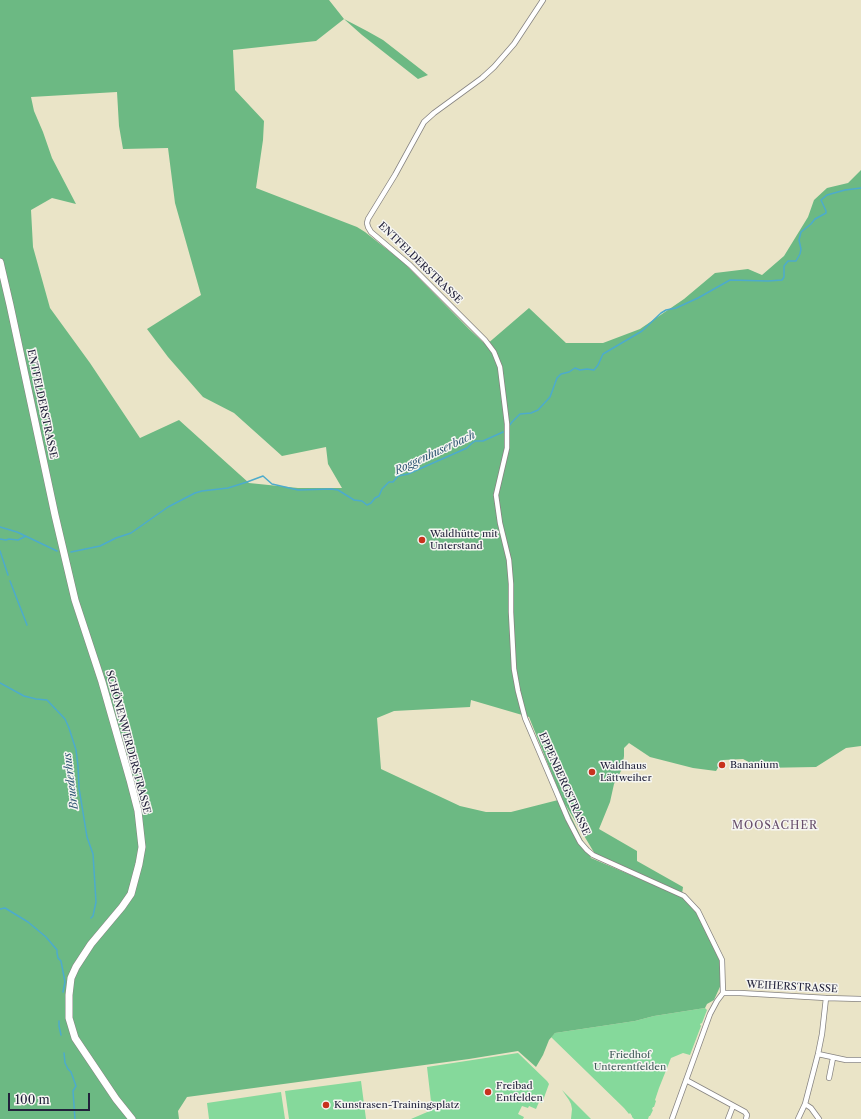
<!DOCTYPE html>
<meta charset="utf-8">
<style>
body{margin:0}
#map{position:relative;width:861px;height:1119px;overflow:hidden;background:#eae4c7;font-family:"Libre Caslon Text",serif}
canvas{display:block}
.scale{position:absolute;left:8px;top:1093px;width:82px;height:18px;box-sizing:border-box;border:2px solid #22223b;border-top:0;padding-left:5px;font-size:12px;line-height:14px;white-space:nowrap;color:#22223b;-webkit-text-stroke:3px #f6f6f2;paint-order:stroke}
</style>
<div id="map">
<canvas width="861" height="1119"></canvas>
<div class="scale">100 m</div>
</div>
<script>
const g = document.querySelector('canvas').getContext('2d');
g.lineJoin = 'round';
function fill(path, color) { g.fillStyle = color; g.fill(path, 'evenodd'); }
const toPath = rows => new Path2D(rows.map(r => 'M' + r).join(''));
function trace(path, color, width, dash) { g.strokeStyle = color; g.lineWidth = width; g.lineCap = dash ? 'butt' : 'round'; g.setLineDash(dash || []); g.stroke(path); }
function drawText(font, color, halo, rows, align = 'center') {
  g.font = font + ' "Libre Caslon Text",serif'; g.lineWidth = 3; g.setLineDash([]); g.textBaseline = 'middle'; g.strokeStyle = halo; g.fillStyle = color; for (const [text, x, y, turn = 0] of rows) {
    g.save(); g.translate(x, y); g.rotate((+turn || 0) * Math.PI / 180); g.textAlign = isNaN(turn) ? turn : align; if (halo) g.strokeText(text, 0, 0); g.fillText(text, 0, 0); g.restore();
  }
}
const green = toPath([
 [705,1008,707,1010,702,1023,700,1024,701,1026,690,1055,683,1053,671,1058,659,1088,655,1100,656,1101,654,1107,653,1107,652,1109,653,1110,650,1116,649,1116,648,1119,634,1119,632,1117,632,1116,630,1113,629,1114,624,1108,551,1037,555,1033,635,1021,654,1016],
 [518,1053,547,1081,549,1084,542,1103,539,1102,536,1109,529,1106,528,1108,522,1106,518,1114,524,1117,523,1119,411,1119,432,1110,427,1067],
 [361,1081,366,1119,289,1119,285,1091],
 [562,1090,591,1119,571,1119,572,1109,571,1104,569,1100],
 [281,1092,285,1119,209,1119,207,1103]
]);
const forest = toPath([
 [0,0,329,0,344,19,367,31,383,40,428,75,418,79,362,35,344,19,316,41,233,50,235,90,264,121,263,140,256,188,357,227,365,232,403,262,469,329,486,345,529,308,566,343,603,343,640,329,684,299,715,273,748,269,762,275,784,256,808,217,814,200,827,188,848,183,861,170,861,746,846,748,816,767,760,768,743,759,723,760,716,771,693,768,650,757,629,743,624,748,624,756,622,769,614,784,610,802,599,829,637,851,637,861,683,887,682,894,598,859,565,804,591,858,687,899,698,911,722,960,723,980,714,1000,707,1004,705,1008,654,1016,635,1021,555,1033,549,1040,543,1055,536,1067,518,1051,469,1059,187,1097,178,1111,179,1119,0,1119],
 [117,92,119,126,123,149,168,148,175,203,201,295,147,329,168,357,203,397,234,413,282,456,326,447,328,464,342,488,298,488,249,483,179,420,140,438,90,363,50,308,33,247,31,210,52,198,76,204,52,158,43,132,34,111,31,97],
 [471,700,529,717,562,799,511,812,486,812,460,806,381,769,377,718,394,711,470,707]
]);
const stream = toPath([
 [509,426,512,422,520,414,531,413,538,410,550,397,557,378,561,374,569,372,575,368,580,370,587,369,594,370,598,365,603,354,642,331,661,313,666,310,676,308,698,298,730,280,768,281,782,280,784,277,784,266,788,261,796,261,800,254,801,249,799,240,801,232,811,224,815,219,826,213,826,211,821,200,827,195,845,190,861,188],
 [0,527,17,532,57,551],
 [0,539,6,540,9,539,18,540,26,536],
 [0,551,8,575],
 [71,552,100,546,116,538,131,533,168,507,195,493,202,491,228,488,247,482,263,476,272,484,298,490,331,489,338,490,354,500,362,501,367,505,371,503,375,498,379,496,382,489,389,482,393,482,398,476,408,474,467,448,471,444,475,441,483,441,503,432],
 [10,581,27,625],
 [0,683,24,696,36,699,47,700,65,719,69,728,76,750,78,766,79,788,87,837,93,854,96,902,93,916,91,918],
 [0,909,5,908,28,922,46,937,57,950,57,953,58,958,61,961,65,982,63,992],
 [59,1021,59,1026,61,1035],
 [64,1053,65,1063,68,1069,71,1072,76,1086,73,1091,75,1119]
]);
const street = toPath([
 [543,0,514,44,494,67,482,78,434,113,424,122,395,175,368,219,367,223,368,227,371,232,410,265,485,340,494,352,500,367,507,424,507,448,496,495,500,523,509,560,511,584,511,612,514,669,518,691,525,718,568,819,580,842,587,850,593,855,684,896,698,911,722,960,723,993,717,1001,710,1014,672,1119],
 [723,993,740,993,826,998,861,999],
 [818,1054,846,1060,861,1060],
 [829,1078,833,1058],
 [686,1080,745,1112,747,1115,746,1119],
 [805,1104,811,1108,819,1119],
 [728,1119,733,1106],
 [798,1119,805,1104,818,1054,822,1034,826,998]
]);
const secondary = toPath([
 [0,262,10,305,55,515,75,600,102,682,130,780,138,811,142,847,139,864,131,894,122,907,91,944,76,967,71,978,69,995,69,1018,75,1038,116,1099,132,1119]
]);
const markers = [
 [422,540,4,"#c8321e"],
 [722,765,4,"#c8321e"],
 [592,772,4,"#c8321e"],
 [488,1092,4,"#c8321e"],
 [326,1105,4,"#c8321e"]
];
const streetNames = [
 ["ENTFELDERSTRASSE",420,263,44],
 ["ENTFELDERSTRASSE",42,404,78],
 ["SCHÖNENWERDERSTRASSE",128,742,75],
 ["EPPENBERGSTRASSE",564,784,66],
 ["WEIHERSTRASSE",792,987,3]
];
const poiNames = [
 ["Waldhütte mit",430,534],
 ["Unterstand",430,546],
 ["Bananium",730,765],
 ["Waldhaus",600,766],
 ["Lättweiher",600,778],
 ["Freibad",496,1086],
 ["Entfelden",496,1098],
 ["Kunstrasen-Trainingsplatz",334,1105]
];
const parkNames = [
 ["Friedhof",630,1055],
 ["Unterentfelden",630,1067]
];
const waterNames = [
 ["Roggenhuserbach",435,453,-25],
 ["Bruederhus",71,781,-97]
];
const neighbourhoodNames = [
 ["MOOSACHER",775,826]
];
fill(green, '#85d99b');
fill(forest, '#6cb983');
trace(stream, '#4dabcc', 1.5);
trace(street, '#868381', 6);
trace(secondary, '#868381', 8);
trace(street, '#fff', 4.5);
trace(secondary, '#fff', 7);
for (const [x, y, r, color] of markers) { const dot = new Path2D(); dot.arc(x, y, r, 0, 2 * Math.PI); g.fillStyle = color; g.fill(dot); trace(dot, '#f6f6f2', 1.5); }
drawText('10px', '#22223b', '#f6f6f2', streetNames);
drawText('10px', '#22223b', '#f6f6f2', poiNames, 'left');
drawText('10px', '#405958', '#f6f6f2', parkNames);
drawText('italic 11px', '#335975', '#f6f6f2', waterNames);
g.letterSpacing = '1px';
drawText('11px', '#674e6b', '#f6f6f2', neighbourhoodNames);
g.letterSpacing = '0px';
</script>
